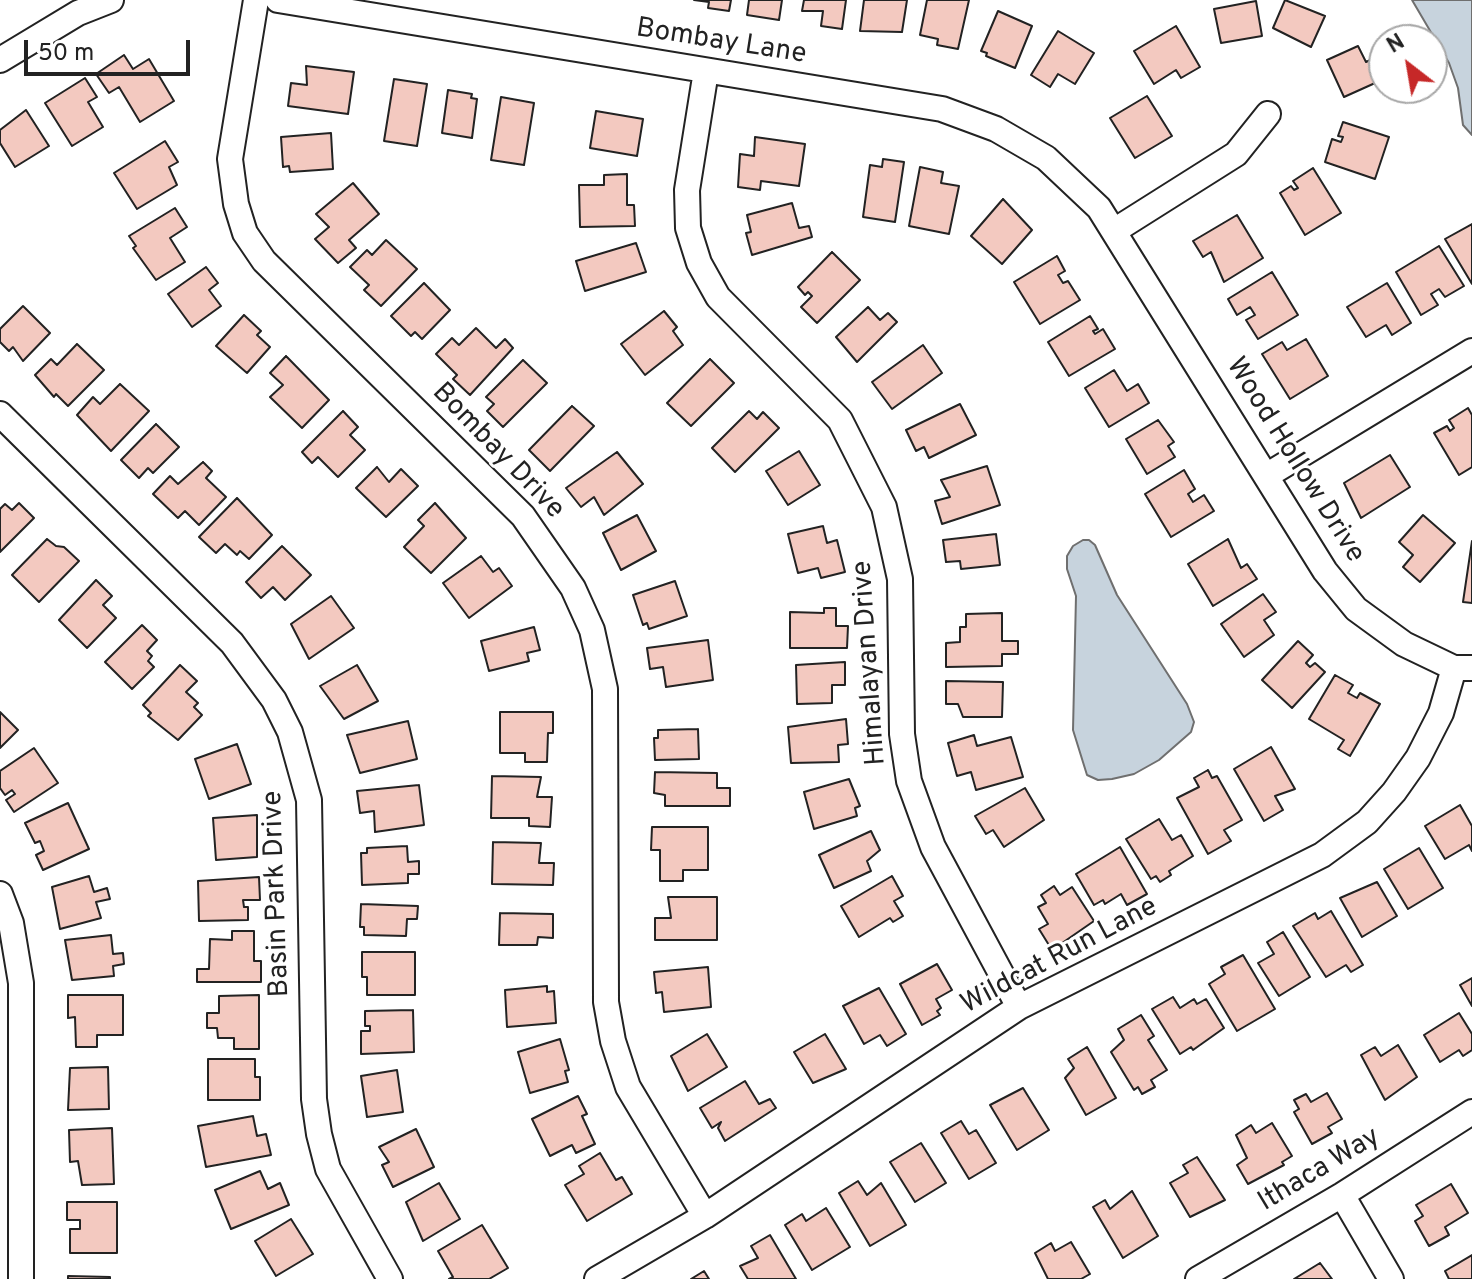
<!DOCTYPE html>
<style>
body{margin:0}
#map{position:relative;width:1472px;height:1279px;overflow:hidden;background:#fff;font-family:Overpass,sans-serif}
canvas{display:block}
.north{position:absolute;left:1368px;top:24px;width:80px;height:80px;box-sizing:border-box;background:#fff;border:2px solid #a7a7a7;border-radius:50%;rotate:329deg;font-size:22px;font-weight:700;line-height:32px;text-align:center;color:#222}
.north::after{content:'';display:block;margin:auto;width:28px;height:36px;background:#c62828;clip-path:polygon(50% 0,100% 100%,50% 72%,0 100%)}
.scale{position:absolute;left:24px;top:40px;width:166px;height:36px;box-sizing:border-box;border:4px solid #222;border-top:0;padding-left:10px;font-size:24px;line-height:28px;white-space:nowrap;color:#222;-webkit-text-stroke:6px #fff;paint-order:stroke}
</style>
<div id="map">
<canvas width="1472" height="1279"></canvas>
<div class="north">N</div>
<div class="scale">50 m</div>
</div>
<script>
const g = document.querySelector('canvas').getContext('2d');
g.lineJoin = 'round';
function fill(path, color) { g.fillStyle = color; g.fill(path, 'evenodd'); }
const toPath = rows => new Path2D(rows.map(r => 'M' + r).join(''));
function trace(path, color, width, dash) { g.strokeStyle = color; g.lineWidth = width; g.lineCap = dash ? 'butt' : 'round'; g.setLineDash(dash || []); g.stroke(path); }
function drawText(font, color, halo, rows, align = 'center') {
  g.font = font + ' Overpass,sans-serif'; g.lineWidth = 6; g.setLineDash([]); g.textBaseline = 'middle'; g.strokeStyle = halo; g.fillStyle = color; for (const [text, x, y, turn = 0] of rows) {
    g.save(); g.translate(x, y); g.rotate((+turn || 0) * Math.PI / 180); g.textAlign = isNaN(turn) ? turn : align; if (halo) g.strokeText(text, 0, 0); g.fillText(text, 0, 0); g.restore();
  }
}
const water = toPath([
 [1412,0,1472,0,1472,135,1463,125,1458,88,1449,63,1412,0],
 [1083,540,1089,540,1095,545,1117,595,1187,704,1194,722,1191,732,1159,760,1134,774,1112,779,1098,780,1087,775,1073,730,1076,596,1067,569,1067,556,1073,546,1083,540]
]);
const building = toPath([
 [694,0,731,0,729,11,708,8,709,2,694,0],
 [749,0,782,0,779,20,747,15,749,0],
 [804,0,846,0,842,29,821,26,823,11,802,11,804,0],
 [864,0,907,0,902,32,860,31,864,0],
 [927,0,969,0,958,49,937,45,938,39,920,35,927,0],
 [1285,0,1325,16,1311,47,1273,28,1285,0],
 [1256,1,1262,36,1221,43,1214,9,1256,1],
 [998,11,1032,26,1015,68,986,56,987,53,981,51,998,11],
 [1176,26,1200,67,1181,78,1176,70,1154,84,1134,51,1176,26],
 [1058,31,1094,53,1075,84,1058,74,1050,87,1031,75,1058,31],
 [1358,46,1366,62,1379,56,1384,79,1344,97,1327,60,1358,46],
 [124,55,133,69,149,59,174,101,140,122,119,87,109,93,96,74,124,55],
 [306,66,354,72,348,114,288,106,291,83,307,85,306,66],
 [85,78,97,97,88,102,103,127,72,146,45,103,85,78],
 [394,79,427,84,417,146,384,141,394,79],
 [448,90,472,94,471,98,477,99,472,138,442,133,448,90],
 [1147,96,1172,136,1135,158,1110,118,1147,96],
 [501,97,534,103,524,165,491,160,501,97],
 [26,110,49,146,15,167,0,143,0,130,26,110],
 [596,111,643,119,637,156,590,148,596,111],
 [1343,122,1389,137,1375,179,1325,162,1332,139,1341,142,1343,137,1338,136,1343,122],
 [331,133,333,169,290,172,289,166,283,167,281,137,331,133],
 [755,137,805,144,799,186,761,181,760,190,738,187,740,154,754,156,755,137],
 [165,141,178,162,169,167,177,185,137,209,114,173,165,141],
 [883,159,904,162,895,222,863,217,870,165,882,167,883,159],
 [920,167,943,172,941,183,959,186,949,234,909,226,920,167],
 [1313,168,1341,213,1305,235,1280,193,1291,186,1294,190,1298,188,1293,181,1313,168],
 [627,174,627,205,634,205,635,226,580,227,579,185,604,185,604,175,627,174],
 [353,183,379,214,349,240,356,248,338,263,315,239,329,227,316,214,353,183],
 [1003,199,1032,230,1002,264,971,236,1003,199],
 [792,203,799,228,809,226,812,237,752,255,746,233,751,232,747,215,792,203],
 [175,208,187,227,170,238,185,262,156,280,133,248,136,246,129,236,175,208],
 [1237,215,1263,258,1224,282,1211,252,1203,257,1193,241,1237,215],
 [1472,224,1472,284,1445,239,1472,224],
 [386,240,417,269,381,306,364,290,369,285,350,267,367,250,372,255,386,240],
 [636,243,646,272,585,291,576,261,636,243],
 [1439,246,1464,286,1445,297,1439,289,1431,294,1438,305,1421,315,1396,272,1439,246],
 [832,252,860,280,817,323,801,307,812,296,808,292,805,295,798,287,832,252],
 [1057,256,1065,271,1058,275,1063,283,1068,281,1080,300,1040,324,1014,282,1057,256],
 [206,267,218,283,209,290,221,306,192,327,168,294,206,267],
 [1272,272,1298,315,1258,339,1246,320,1255,315,1250,307,1237,315,1228,299,1272,272],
 [424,283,450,310,422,339,415,332,411,336,391,316,424,283],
 [1387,283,1411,323,1392,335,1386,325,1366,337,1347,307,1387,283],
 [23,306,50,333,23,361,13,347,9,351,0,342,0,329,23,306],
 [868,307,880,320,888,313,897,322,857,362,836,337,868,307],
 [664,311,677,327,673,331,683,345,645,375,621,344,664,311],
 [244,315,261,331,257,335,270,347,247,373,216,346,244,315],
 [1090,316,1098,329,1093,331,1095,334,1103,329,1115,349,1069,376,1048,342,1090,316],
 [476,328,496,348,505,339,513,348,470,395,453,379,457,375,436,354,452,338,459,345,476,328],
 [1306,339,1328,376,1290,399,1262,354,1282,342,1287,350,1306,339],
 [77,344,104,370,68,406,56,394,54,397,35,375,51,359,57,365,77,344],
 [923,345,942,373,892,409,872,382,923,345],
 [286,356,329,400,302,428,270,397,283,385,270,373,286,356],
 [710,359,734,383,691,426,667,403,710,359],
 [523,360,547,383,503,427,487,411,494,404,486,397,523,360],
 [1114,370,1127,391,1138,384,1149,403,1109,427,1085,388,1114,370],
 [120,384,149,411,111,451,77,415,93,397,100,404,120,384],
 [960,404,976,435,929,458,924,447,916,451,906,430,960,404],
 [572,406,594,426,550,471,529,450,572,406],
 [1468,408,1472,415,1472,467,1459,475,1434,433,1447,426,1450,431,1454,428,1449,420,1468,408],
 [343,411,358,427,350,435,365,450,338,477,318,457,312,463,302,452,343,411],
 [749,411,757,419,763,412,779,428,735,472,712,448,749,411],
 [1158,420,1174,442,1168,446,1175,457,1147,474,1126,439,1158,420],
 [156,424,179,447,153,473,148,468,139,478,121,460,156,424],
 [799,451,820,485,788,505,766,471,799,451],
 [617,452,643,484,604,515,594,497,581,507,566,488,617,452],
 [1390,455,1410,487,1361,518,1344,483,1390,455],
 [203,462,212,471,206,478,226,497,199,525,185,511,178,518,153,494,170,476,178,484,203,462],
 [987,466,1000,505,942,524,935,501,950,497,941,480,987,466],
 [377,467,389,482,401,469,418,486,386,517,356,488,377,467],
 [1184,470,1195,489,1188,494,1193,502,1204,495,1214,511,1171,537,1145,494,1184,470],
 [237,498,272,535,249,559,240,551,237,555,225,544,216,553,199,537,237,498],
 [19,503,34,518,0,552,0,509,5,504,12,510,19,503],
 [435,503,466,538,431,573,404,547,424,526,418,520,435,503],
 [637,515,656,551,621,570,603,533,637,515],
 [1423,515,1455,543,1420,582,1403,567,1413,555,1399,542,1423,515],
 [823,526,827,543,837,540,845,572,821,578,818,568,798,573,788,534,823,526],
 [996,534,1000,565,961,569,960,561,946,562,943,540,996,534],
 [47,539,56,546,64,547,79,561,39,602,12,575,47,539],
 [1228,539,1241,568,1247,564,1257,579,1213,606,1188,564,1228,539],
 [1472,541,1472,603,1463,602,1472,541],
 [282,546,311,575,285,600,273,587,261,598,246,582,282,546],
 [481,556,493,572,499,568,512,586,469,618,443,583,481,556],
 [96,580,112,596,103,605,116,618,87,648,59,620,96,580],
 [675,581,687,616,649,629,647,623,643,625,633,595,675,581],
 [1263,594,1276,612,1264,620,1274,635,1244,657,1221,624,1263,594],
 [331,596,354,628,309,659,291,624,331,596],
 [824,608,836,608,836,626,848,626,847,648,790,648,790,612,824,613,824,608],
 [1002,613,1002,641,1018,641,1018,654,1002,654,1002,666,946,667,946,643,960,642,960,627,966,627,966,614,1002,613],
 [142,625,157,640,147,651,152,656,148,661,154,667,132,689,105,662,142,625],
 [534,627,540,650,527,653,529,661,489,671,481,641,534,627],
 [708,640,713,680,666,687,663,667,650,669,647,648,708,640],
 [1298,641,1313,655,1306,663,1310,667,1315,663,1325,672,1292,708,1262,680,1298,641],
 [845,662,845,685,832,685,832,703,797,704,796,665,845,662],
 [180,665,197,681,186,692,198,703,194,707,202,715,178,740,148,716,151,713,143,705,180,665],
 [357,665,378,701,344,719,320,686,357,665],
 [1335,675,1353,685,1348,693,1357,698,1360,693,1380,704,1350,756,1338,749,1344,740,1309,719,1335,675],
 [946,681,1003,682,1002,717,963,717,958,704,946,704,946,681],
 [0,712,18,730,0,748,0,712],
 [500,712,553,712,553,733,548,733,547,762,525,762,525,753,500,753,500,712],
 [846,719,848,744,838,745,839,762,791,763,788,727,846,719],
 [408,721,417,759,360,773,347,735,408,721],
 [698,729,699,759,655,760,654,738,658,738,658,730,698,729],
 [974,735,977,746,1011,737,1023,777,976,790,971,772,957,776,948,743,974,735],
 [237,744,251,784,209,799,195,759,237,744],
 [1271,747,1295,789,1275,796,1283,810,1264,821,1234,769,1271,747],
 [34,748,58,783,14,812,6,800,15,794,12,790,5,795,0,788,0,771,34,748],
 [1208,770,1212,778,1217,776,1242,820,1224,830,1231,841,1208,854,1177,798,1199,787,1194,778,1208,770],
 [655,772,717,773,717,788,730,788,730,806,665,806,665,795,654,793,655,772],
 [492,776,541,777,537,797,552,797,550,827,529,826,529,818,491,818,492,776],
 [849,779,860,806,855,808,857,816,814,829,804,792,849,779],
 [419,785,424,825,375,832,374,811,360,813,357,791,419,785],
 [1025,788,1044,820,1004,847,993,830,986,834,975,816,1025,788],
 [68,803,89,849,43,870,36,855,44,851,40,841,35,843,25,823,68,803],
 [1460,805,1472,826,1472,851,1469,845,1445,859,1425,826,1460,805],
 [257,815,257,857,216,860,213,818,257,815],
 [1159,819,1172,840,1181,835,1193,856,1169,871,1171,875,1160,882,1156,876,1151,879,1126,839,1159,819],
 [652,827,708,827,708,870,683,870,683,881,660,881,660,850,651,850,652,827],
 [871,831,880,850,867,861,871,871,834,888,819,855,871,831],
 [493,842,541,843,539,863,554,863,553,885,492,884,493,842],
 [407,846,408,862,419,861,419,874,408,874,408,883,362,885,361,853,367,853,367,848,407,846],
 [1120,847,1147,894,1127,905,1121,894,1105,904,1103,900,1094,905,1076,874,1120,847],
 [1419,848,1443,888,1408,909,1384,869,1419,848],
 [89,876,94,892,107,888,110,899,96,902,101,918,60,929,52,887,89,876],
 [892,876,903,896,894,901,903,916,893,922,890,918,859,937,841,906,892,876],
 [259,877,260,900,243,900,244,907,248,907,248,920,199,921,198,881,259,877],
 [1377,882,1397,916,1362,937,1340,898,1377,882],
 [1054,886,1060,895,1072,887,1094,921,1052,950,1039,929,1048,924,1038,907,1046,903,1041,895,1054,886],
 [668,897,717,897,717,940,655,940,655,918,671,918,668,897],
 [361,904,418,906,417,919,407,919,406,936,364,935,364,927,360,927,361,904],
 [1331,911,1363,965,1351,972,1346,965,1326,977,1293,926,1315,913,1318,919,1331,911],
 [500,913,553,914,553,938,538,937,537,945,499,945,500,913],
 [232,931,254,931,254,961,261,961,261,982,197,982,197,969,209,969,210,939,232,940,232,931],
 [1283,932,1310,977,1279,996,1258,963,1274,954,1267,942,1283,932],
 [111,935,113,954,123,953,124,964,113,966,114,976,72,980,65,940,111,935],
 [362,952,415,952,415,995,367,995,367,977,362,977,362,952],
 [1243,955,1275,1009,1237,1031,1209,984,1225,974,1221,967,1243,955],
 [937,964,952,990,936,999,941,1008,937,1011,940,1015,922,1025,900,984,937,964],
 [708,967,711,1007,664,1012,662,992,656,993,654,972,708,967],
 [1472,978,1472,1006,1460,985,1472,978],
 [547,986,547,992,554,991,556,1023,507,1027,505,990,547,986],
 [879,988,906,1034,887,1046,880,1035,864,1044,843,1006,879,988],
 [68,995,123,995,123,1035,97,1035,97,1047,76,1047,75,1017,68,1018,68,995],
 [259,995,259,1049,234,1049,234,1038,218,1038,217,1028,207,1028,207,1013,219,1013,219,996,259,995],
 [1173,997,1180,1008,1194,999,1197,1004,1206,999,1224,1028,1193,1050,1191,1047,1180,1054,1152,1009,1173,997],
 [413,1010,414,1052,361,1054,361,1031,370,1031,370,1026,365,1026,365,1011,413,1010],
 [1459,1013,1472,1034,1472,1050,1463,1056,1459,1050,1440,1062,1424,1035,1459,1013],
 [1141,1015,1154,1036,1148,1040,1167,1070,1151,1080,1155,1087,1142,1094,1138,1087,1134,1090,1111,1052,1124,1040,1118,1029,1141,1015],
 [707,1034,727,1067,688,1091,671,1056,707,1034],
 [825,1034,846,1069,813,1083,794,1052,825,1034],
 [560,1039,569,1070,565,1071,568,1082,530,1093,518,1052,560,1039],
 [1398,1045,1417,1077,1385,1100,1361,1055,1375,1047,1381,1056,1398,1045],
 [1087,1047,1116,1098,1086,1115,1065,1078,1074,1068,1068,1059,1087,1047],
 [208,1059,255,1059,255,1077,260,1077,260,1100,208,1100,208,1059],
 [108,1067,109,1109,68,1110,70,1068,108,1067],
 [397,1070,403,1112,367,1117,361,1076,397,1070],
 [745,1081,759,1104,770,1099,776,1108,725,1141,718,1128,721,1122,712,1128,700,1108,745,1081],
 [1023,1088,1049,1130,1017,1150,990,1105,1023,1088],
 [1327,1093,1342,1119,1328,1127,1332,1133,1312,1144,1294,1112,1299,1109,1294,1100,1306,1094,1311,1102,1327,1093],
 [578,1096,587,1114,582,1116,595,1144,576,1153,572,1145,550,1156,532,1119,578,1096],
 [253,1116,257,1136,266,1134,271,1155,206,1167,198,1126,253,1116],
 [961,1121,969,1134,976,1130,996,1163,969,1179,941,1133,961,1121],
 [1272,1123,1292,1156,1282,1162,1284,1165,1248,1184,1237,1165,1247,1158,1236,1135,1251,1125,1256,1133,1272,1123],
 [112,1128,114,1184,82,1185,78,1161,70,1162,69,1130,112,1128],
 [416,1129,434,1167,393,1187,382,1165,389,1162,379,1147,416,1129],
 [921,1143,946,1183,915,1202,890,1162,921,1143],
 [600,1153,616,1180,622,1177,632,1194,587,1221,565,1185,584,1174,579,1166,600,1153],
 [1197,1157,1225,1200,1190,1217,1170,1183,1188,1173,1183,1165,1197,1157],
 [260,1171,268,1189,280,1183,289,1205,231,1229,215,1190,260,1171],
 [858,1181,867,1195,881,1183,906,1225,870,1246,839,1193,858,1181],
 [439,1183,460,1219,423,1241,406,1202,439,1183],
 [1451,1184,1468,1213,1445,1227,1449,1235,1429,1246,1415,1221,1423,1216,1416,1205,1451,1184],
 [1132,1191,1158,1236,1123,1258,1093,1207,1105,1200,1110,1209,1132,1191],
 [67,1202,117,1202,117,1253,70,1253,70,1229,80,1229,80,1220,67,1220,67,1202],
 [826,1208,850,1247,812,1270,785,1225,802,1214,806,1221,826,1208],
 [291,1219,313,1254,276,1276,255,1241,291,1219],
 [482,1225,508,1268,489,1279,449,1279,453,1277,438,1251,482,1225],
 [770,1235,796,1279,748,1279,740,1266,758,1258,751,1246,770,1235],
 [1071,1242,1090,1274,1081,1279,1048,1279,1035,1253,1051,1243,1055,1251,1071,1242],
 [1472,1255,1472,1279,1449,1279,1445,1271,1472,1255],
 [1320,1263,1332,1279,1294,1279,1320,1263],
 [704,1271,709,1279,691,1279,704,1271],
 [68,1276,110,1277,110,1279,68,1279,68,1276]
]);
const minor = toPath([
 [256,0,230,159,236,204,245,233,264,261,523,516,573,588,592,630,605,689,606,1002,613,1041,628,1087,705,1216],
 [278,0,942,109,996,129,1046,158,1099,208,1325,571,1356,609,1404,644,1454,668,1472,668],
 [0,60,78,13,111,0],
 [706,71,687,190,688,228,699,263,718,297,840,420,884,507,900,579,902,734,909,781,933,847,1019,1007],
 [1114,231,1236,154,1268,114],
 [0,414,232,643,274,700,290,732,309,800,314,1099,319,1134,328,1169,390,1279],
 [1266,476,1472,351],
 [0,894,11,923,21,983,21,1279],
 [1342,1195,1391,1279],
 [597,1279,705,1216,1019,1007,1322,855,1367,822,1394,792,1418,758,1441,713,1454,668],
 [1198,1279,1342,1195,1472,1112]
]);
const streetNames = [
 ["Bombay Lane",721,43,9],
 ["Bombay Drive",497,452,46],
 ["Wood Hollow Drive",1294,461,58],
 ["Himalayan Drive",871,663,-94],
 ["Basin Park Drive",278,894,-92],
 ["Wildcat Run Lane",1060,957,-28],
 ["Ithaca Way",1320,1171,-31]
];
fill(water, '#c7d3dd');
trace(water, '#6f6f6f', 2);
fill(building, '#f3c9c0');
trace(building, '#222', 2);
trace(minor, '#222', 28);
trace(minor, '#fff', 24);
drawText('28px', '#222', '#fff', streetNames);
</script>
